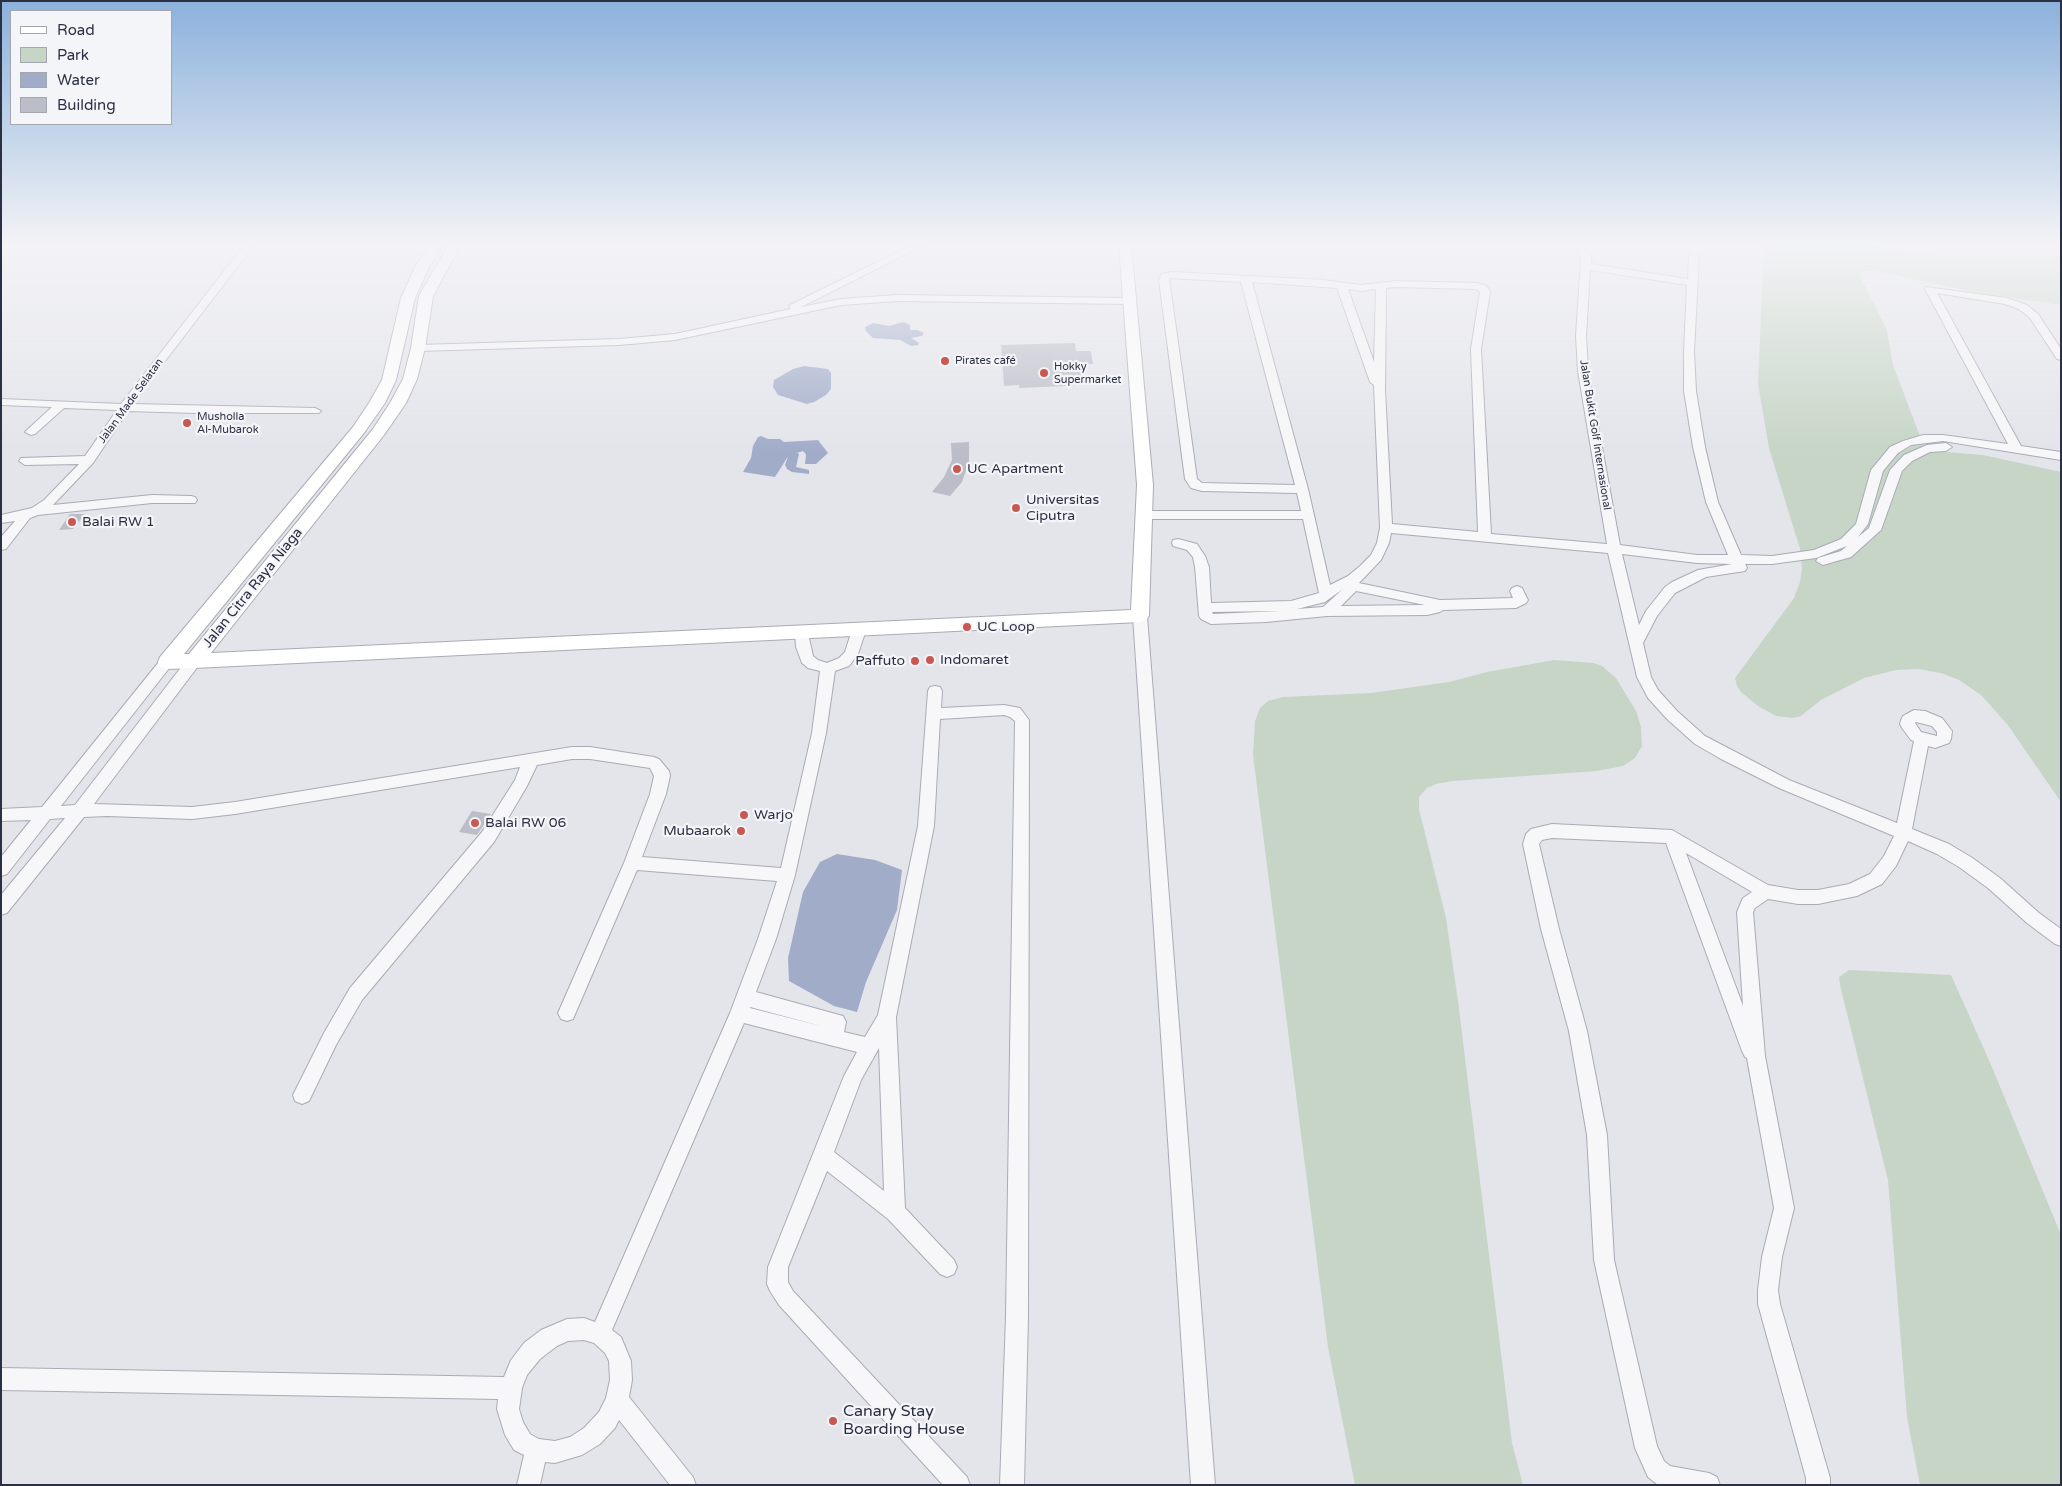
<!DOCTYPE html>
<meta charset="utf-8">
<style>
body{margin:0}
#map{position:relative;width:2062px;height:1486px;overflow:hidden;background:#e4e5eb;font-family:"Varela Round",sans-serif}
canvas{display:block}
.frame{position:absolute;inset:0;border:2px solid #2c3043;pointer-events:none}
.legend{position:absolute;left:10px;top:10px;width:162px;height:115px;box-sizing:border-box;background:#f4f5f8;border:1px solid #a4a6b0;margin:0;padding:6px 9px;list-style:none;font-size:15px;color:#2c3043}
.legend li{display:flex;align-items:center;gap:10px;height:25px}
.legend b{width:25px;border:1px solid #a4a6b0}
</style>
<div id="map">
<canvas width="2062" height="1486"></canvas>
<div class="frame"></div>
<ul class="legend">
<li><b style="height:6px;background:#fff"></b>Road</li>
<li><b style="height:14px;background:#c6d5c6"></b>Park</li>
<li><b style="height:14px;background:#a1acc9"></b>Water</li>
<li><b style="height:14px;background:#bbbec8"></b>Building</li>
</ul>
</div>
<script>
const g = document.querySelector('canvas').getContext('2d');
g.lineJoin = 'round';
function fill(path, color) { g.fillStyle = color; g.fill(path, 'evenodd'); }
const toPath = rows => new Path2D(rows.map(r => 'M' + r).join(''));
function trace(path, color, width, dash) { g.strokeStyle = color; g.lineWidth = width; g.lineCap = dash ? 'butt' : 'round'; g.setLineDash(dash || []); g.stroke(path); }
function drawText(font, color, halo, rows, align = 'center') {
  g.font = font + ' "Varela Round",sans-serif'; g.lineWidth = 4.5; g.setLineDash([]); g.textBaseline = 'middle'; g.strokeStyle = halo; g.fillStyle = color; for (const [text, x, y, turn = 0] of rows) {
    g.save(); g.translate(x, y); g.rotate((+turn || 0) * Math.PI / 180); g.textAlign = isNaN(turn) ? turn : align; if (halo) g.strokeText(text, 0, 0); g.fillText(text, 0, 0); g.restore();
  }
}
const green = toPath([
 [1764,244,1867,244,1890,250,1931,254,1937,259,2061,256,2061,305,1968,291,1875,271,1863,271,1859,274,1887,330,1893,365,1923,444,1935,451,1983,455,2061,472,2061,802,2007,724,1981,695,1959,680,1941,673,1918,669,1896,670,1864,678,1821,700,1801,716,1793,718,1776,716,1758,706,1741,692,1737,686,1735,678,1794,598,1800,582,1802,569,1800,549,1769,448,1758,384],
 [1554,660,1594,663,1602,666,1616,678,1636,711,1641,727,1642,746,1635,758,1623,766,1597,771,1453,781,1436,784,1427,788,1419,797,1419,809,1446,918,1458,1001,1512,1443,1523,1485,1355,1485,1328,1347,1253,755,1255,721,1260,708,1268,701,1283,697,1371,693,1449,682,1487,672],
 [1849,970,1951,975,1992,1067,2061,1235,2061,1485,1920,1485,1907,1417,1888,1180,1840,985,1839,977]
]);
const water = toPath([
 [903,322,910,325,910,330,917,330,924,333,922,336,911,338,919,343,918,345,911,346,900,340,873,338,866,331,865,327,873,323,889,326],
 [804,366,828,369,831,373,831,389,826,395,814,402,807,404,778,395,773,387,774,380,793,369],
 [761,436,768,439,780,439,784,442,818,440,828,453,816,464,805,464,806,454,803,451,794,454,787,458,775,477,743,472,751,458,753,446,758,437],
 [837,854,875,860,902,870,897,910,866,982,857,1012,834,1006,789,981,788,958,803,892,820,862]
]);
const canal = toPath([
 [794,451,799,454,796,467,809,470,809,474,792,472,787,469,785,465,789,454,794,451]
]);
const building = toPath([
 [1075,343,1076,351,1091,351,1093,364,1083,364,1086,383,1066,383,1066,386,1019,388,1019,385,1004,386,1001,345],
 [969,442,969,462,962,482,950,496,932,492,944,477,952,460,951,443],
 [70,514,85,514,73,529,59,530],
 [472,811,491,814,477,835,459,832]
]);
const street = toPath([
 [245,244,255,244,132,404,315,408,321,411,319,413,196,413,128,411,93,463,53,505,152,495,191,496,195,497,197,500,195,503,152,503,38,515,30,518,6,549,1,550,1,537,15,521,1,523,1,515,32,508,44,500,79,464,25,465,19,461,21,458,85,456,117,410,64,408,35,434,31,435,25,432,27,430,52,407,1,405,1,399,121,404,245,244],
 [914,244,926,244,801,307,841,299,897,295,1130,298,1135,301,1130,304,897,301,841,305,675,340,619,345,418,351,413,348,418,345,619,339,675,334,791,309,789,307,790,305,914,244],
 [1572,244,1582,244,1591,258,1591,264,1688,279,1689,255,1694,252,1699,255,1694,352,1696,391,1705,447,1718,502,1741,555,1772,556,1814,550,1841,539,1856,524,1871,470,1890,447,1903,441,1923,435,1943,435,2008,444,1925,289,1926,287,2007,298,2027,305,2038,314,2061,349,2061,360,2057,359,2030,318,2019,309,2005,304,1937,293,2021,446,2061,452,2061,460,1943,441,1911,445,1898,453,1883,471,1868,524,1858,537,1869,528,1890,470,1904,455,1927,445,1946,443,1952,447,1946,451,1930,452,1912,461,1902,471,1881,530,1851,557,1823,565,1816,561,1818,558,1841,551,1847,546,1816,558,1772,564,1745,564,1747,568,1745,571,1706,577,1675,593,1657,616,1643,643,1651,677,1658,690,1677,711,1705,736,1789,780,1897,823,1914,741,1911,740,1902,728,1900,724,1901,720,1903,716,1914,710,1925,711,1942,718,1952,731,1951,739,1949,743,1935,748,1928,746,1912,829,1949,844,1971,857,2000,878,2039,913,2061,929,2061,946,2055,944,2027,923,1988,888,1959,867,1937,854,1908,841,1896,866,1882,884,1857,896,1818,904,1798,904,1768,899,1755,908,1753,912,1765,1056,1794,1208,1782,1257,1778,1290,1780,1304,1830,1478,1830,1485,1806,1485,1806,1478,1758,1304,1758,1290,1762,1257,1774,1208,1747,1058,1745,1057,1742,1051,1666,843,1552,838,1542,840,1539,844,1559,929,1587,1031,1607,1135,1614,1260,1657,1446,1664,1461,1670,1466,1709,1473,1717,1477,1720,1485,1658,1485,1648,1477,1635,1448,1594,1260,1587,1135,1569,1031,1541,929,1523,844,1526,834,1531,829,1552,824,1672,830,1768,885,1798,890,1818,890,1849,884,1870,874,1884,856,1894,836,1779,788,1721,759,1695,744,1667,719,1648,698,1637,677,1608,553,1391,533,1389,543,1381,560,1359,583,1440,600,1513,598,1510,591,1512,588,1517,586,1522,588,1528,600,1526,603,1516,608,1443,610,1440,612,1427,615,1327,616,1266,622,1211,624,1201,619,1199,616,1195,567,1193,557,1187,550,1173,546,1172,543,1173,540,1178,539,1197,544,1205,556,1209,567,1211,603,1291,601,1319,593,1303,519,1146,519,1140,515,1146,511,1301,511,1297,493,1202,491,1191,488,1185,479,1159,280,1162,274,1172,272,1324,280,1361,285,1396,281,1477,283,1487,286,1490,292,1481,349,1491,534,1607,544,1578,371,1576,336,1581,258,1572,244],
 [1590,270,1687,285,1684,352,1684,391,1693,447,1706,502,1728,555,1697,555,1620,545,1588,371,1586,336,1590,270],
 [1169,278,1241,282,1295,485,1202,483,1197,479,1169,278],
 [1252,282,1337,288,1370,382,1374,385,1380,528,1377,543,1371,555,1360,566,1348,576,1330,585,1308,489,1252,282],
 [1396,287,1476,289,1480,292,1471,349,1478,532,1392,524,1385,390,1386,288,1396,287],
 [1348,289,1361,291,1376,289,1374,362,1348,289],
 [1622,554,1697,563,1732,564,1698,570,1672,582,1665,587,1646,611,1639,625,1622,554],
 [1343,589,1323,607,1297,609,1325,602,1343,589],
 [1356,591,1425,605,1341,606,1356,591],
 [1280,611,1213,614,1212,612,1280,611],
 [1916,722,1932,726,1937,732,1937,736,1921,732,1915,723,1916,722],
 [1686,853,1752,892,1743,898,1737,912,1743,1006,1686,853],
 [1140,611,1145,613,1147,616,1215,1485,1191,1485,1133,616,1135,613,1140,611],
 [859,625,864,627,866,630,858,654,849,666,835,671,826,733,795,875,776,939,756,992,843,1016,846,1022,844,1032,865,1037,878,1015,918,826,928,691,930,687,935,686,940,687,942,691,941,708,1004,705,1020,708,1029,720,1028,1316,1024,1485,1000,1485,1006,1316,1015,721,1010,717,1004,715,940,719,934,826,896,1017,905,1208,954,1260,957,1267,954,1274,947,1277,940,1274,888,1219,827,1171,788,1267,788,1282,793,1291,967,1477,970,1485,943,1485,779,1305,770,1291,767,1284,768,1267,844,1076,857,1052,744,1023,612,1330,621,1337,631,1361,632,1380,629,1397,693,1477,696,1485,670,1485,619,1420,615,1428,600,1444,582,1455,555,1463,545,1462,540,1485,517,1485,524,1455,514,1450,505,1435,497,1409,498,1399,1,1390,1,1368,504,1377,511,1360,524,1343,541,1330,567,1319,584,1318,595,1322,730,1013,758,939,777,881,637,870,573,1019,567,1021,561,1019,558,1013,624,863,650,794,654,776,650,768,590,759,572,759,537,765,527,786,494,842,362,1000,336,1045,309,1101,302,1104,295,1101,293,1095,324,1033,350,988,482,832,515,780,520,767,235,814,192,819,107,816,84,817,7,913,1,915,1,895,65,818,50,819,7,874,1,876,1,857,31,820,1,821,1,809,42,807,162,658,167,657,172,658,174,662,61,806,75,805,189,657,194,656,199,657,201,661,199,665,94,804,192,807,235,802,572,747,590,747,654,757,659,759,669,771,670,776,666,794,642,857,781,868,812,733,820,671,808,668,802,663,796,647,795,632,797,629,802,627,807,629,813,656,818,660,827,663,839,658,845,652,852,630,854,627,859,625],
 [750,1007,825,1027,750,1008,750,1007],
 [879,1048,884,1191,834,1152,861,1080,879,1048],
 [584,1340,594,1343,605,1353,609,1361,610,1380,606,1398,599,1412,584,1428,570,1437,555,1441,539,1439,530,1434,523,1422,519,1409,522,1388,527,1375,540,1359,557,1346,568,1341,584,1340]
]);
const secondary = toPath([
 [431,244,443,244,429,267,415,298,396,380,385,403,364,433,184,654,189,654,373,429,390,403,403,379,411,348,419,296,449,244,461,244,433,296,425,348,417,379,406,403,384,435,211,653,1131,610,1137,485,1119,244,1131,244,1153,485,1149,616,1146,620,1140,622,194,668,167,669,160,667,158,662,160,657,353,427,369,403,382,380,401,298,415,267,431,244]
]);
const markers = [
 [945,361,5,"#c85851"],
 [1044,373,5,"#c85851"],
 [187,423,5,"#c85851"],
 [957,469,5,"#c85851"],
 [1016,508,5,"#c85851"],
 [72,522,5,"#c85851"],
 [967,627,5,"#c85851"],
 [930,660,5,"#c85851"],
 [915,661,5,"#c85851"],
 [744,815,5,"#c85851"],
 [475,823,5,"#c85851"],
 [741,831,5,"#c85851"],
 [833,1421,5,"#c85851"]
];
const farPoinames = [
 ["Pirates café",955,361],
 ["Hokky",1054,367],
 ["Supermarket",1054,380],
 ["Musholla",197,417],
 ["Al-Mubarok",197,430]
];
const farStreetnames = [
 ["Jalan Made Selatan",131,401,-54],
 ["Jalan Bukit Golf Internasional",1595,435,81]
];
const poiNames = [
 ["UC Apartment",967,469],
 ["Universitas",1026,500],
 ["Ciputra",1026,516],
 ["Balai RW 1",82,522],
 ["UC Loop",977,627],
 ["Indomaret",940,660],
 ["Paffuto",905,661,"right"],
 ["Warjo",754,815],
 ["Balai RW 06",485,823],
 ["Mubaarok",731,831,"right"]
];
const streetNames = [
 ["Jalan Citra Raya Niaga",253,588,-51]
];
const nearPoinames = [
 ["Canary Stay",843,1412],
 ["Boarding House",843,1430]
];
fill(green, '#c6d5c6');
fill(water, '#a1acc9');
fill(canal, '#a1acc9');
fill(building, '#bbbec8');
trace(street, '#a9abb5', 2);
trace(secondary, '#a9abb5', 2);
fill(street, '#f7f7f9');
fill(secondary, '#fff');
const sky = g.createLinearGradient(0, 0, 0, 452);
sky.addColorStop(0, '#8bb1dc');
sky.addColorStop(0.54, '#f3f3f6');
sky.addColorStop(1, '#f3f3f600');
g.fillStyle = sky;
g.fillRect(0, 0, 2062, 452);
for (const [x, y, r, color] of markers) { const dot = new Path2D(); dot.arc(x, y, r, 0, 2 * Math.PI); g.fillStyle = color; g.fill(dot); trace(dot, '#f4f5f8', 2); }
drawText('11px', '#2c3043', '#f4f5f8', farPoinames, 'left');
drawText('11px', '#2c3043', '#f4f5f8', farStreetnames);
drawText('14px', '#2c3043', '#f4f5f8', poiNames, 'left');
drawText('14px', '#2c3043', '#f4f5f8', streetNames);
drawText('16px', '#2c3043', '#f4f5f8', nearPoinames, 'left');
</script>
